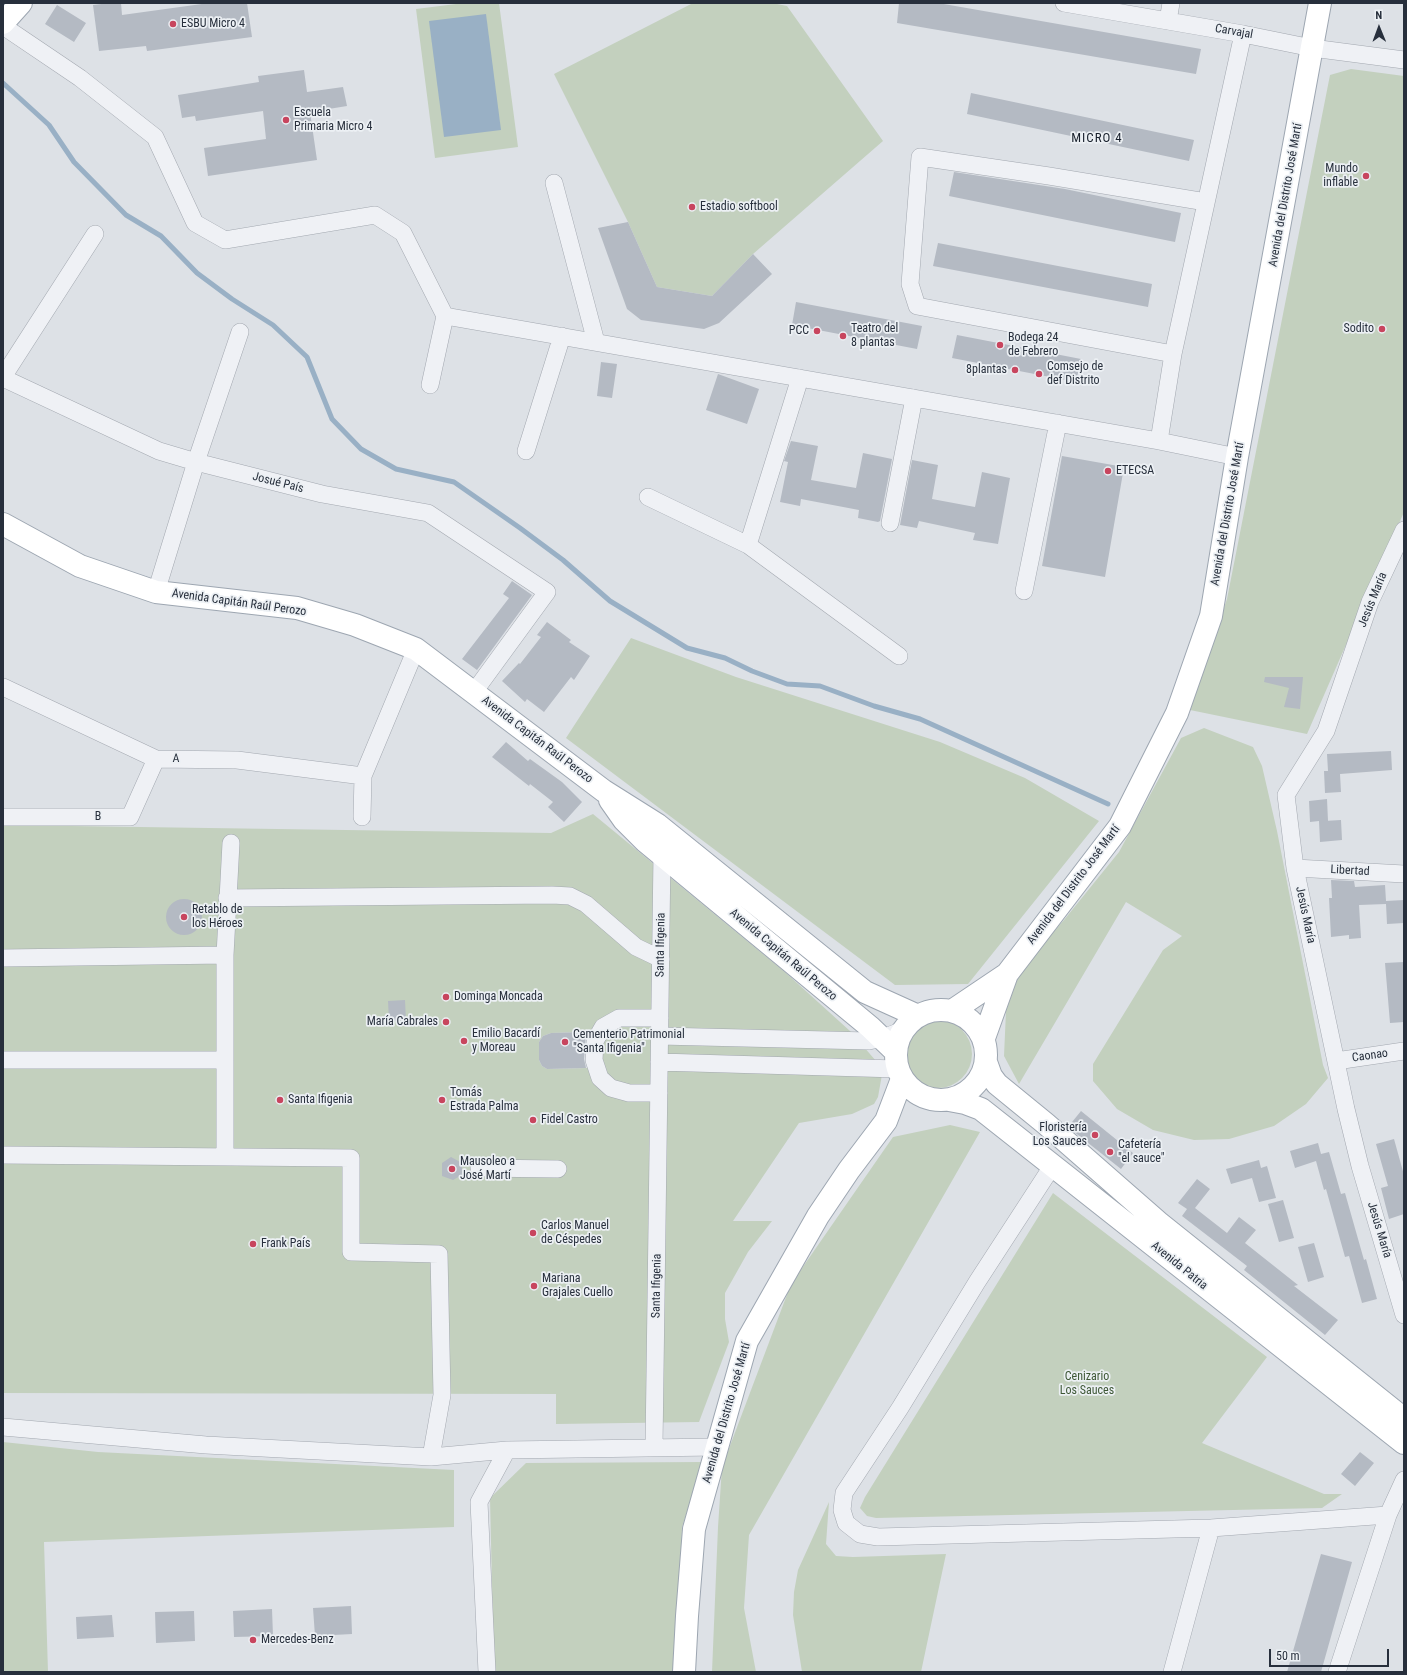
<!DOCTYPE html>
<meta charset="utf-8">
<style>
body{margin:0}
#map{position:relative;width:1407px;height:1675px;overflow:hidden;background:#dde1e6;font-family:"Roboto Condensed",sans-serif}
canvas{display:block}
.frame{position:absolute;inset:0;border:4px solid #272f3c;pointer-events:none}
.north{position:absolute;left:1359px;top:8px;width:40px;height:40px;-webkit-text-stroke:3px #ecf0f4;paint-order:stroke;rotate:359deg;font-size:11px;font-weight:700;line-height:16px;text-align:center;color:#272f3c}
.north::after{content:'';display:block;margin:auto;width:14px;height:18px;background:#272f3c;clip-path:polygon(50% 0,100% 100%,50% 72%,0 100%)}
.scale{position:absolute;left:1269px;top:1649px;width:120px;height:18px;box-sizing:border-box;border:2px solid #272f3c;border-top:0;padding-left:5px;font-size:12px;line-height:14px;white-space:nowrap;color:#272f3c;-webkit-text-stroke:3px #ecf0f4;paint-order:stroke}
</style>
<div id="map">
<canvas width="1407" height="1675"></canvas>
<div class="frame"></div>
<div class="north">N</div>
<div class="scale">50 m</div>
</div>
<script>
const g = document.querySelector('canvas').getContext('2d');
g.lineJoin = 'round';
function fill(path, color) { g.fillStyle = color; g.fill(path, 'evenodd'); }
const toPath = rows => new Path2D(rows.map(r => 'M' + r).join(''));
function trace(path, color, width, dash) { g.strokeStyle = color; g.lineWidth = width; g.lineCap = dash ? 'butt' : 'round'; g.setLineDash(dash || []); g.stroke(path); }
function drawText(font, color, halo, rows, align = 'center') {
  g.font = font + ' "Roboto Condensed",sans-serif'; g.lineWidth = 3.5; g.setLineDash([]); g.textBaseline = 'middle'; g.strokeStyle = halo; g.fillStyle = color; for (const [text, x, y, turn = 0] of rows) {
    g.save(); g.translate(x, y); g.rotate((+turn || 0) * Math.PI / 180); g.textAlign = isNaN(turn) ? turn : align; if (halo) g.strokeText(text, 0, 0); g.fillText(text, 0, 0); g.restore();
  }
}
const green = toPath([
 [464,3,499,3,518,147,435,158,416,9],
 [693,3,772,3,787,6,883,141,753,254,712,296,657,287,628,222,554,74],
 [1351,69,1404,76,1404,512,1307,734,1190,710,1227,599,1330,75],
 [631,638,736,677,940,742,1025,778,1099,821,968,984,895,985,566,738],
 [1204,728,1253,747,1262,766,1277,831,1323,1065,1328,1078,1306,1104,1274,1126,1229,1139,1194,1140,1153,1130,1117,1109,1093,1081,1093,1064,1163,950,1182,936,1126,902,1019,1084,1004,1056,1006,1011,1022,966,1064,920,1119,852,1181,738],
 [593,814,786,973,850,1031,883,1069,878,1097,874,1104,852,1114,799,1123,733,1221,772,1221,748,1252,725,1293,725,1319,729,1342,699,1422,556,1424,556,1394,3,1393,3,825,551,833],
 [586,1032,587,1068,547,1069,542,1066,539,1060,539,1042,543,1036,551,1033],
 '904 1054a34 34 0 1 1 68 0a34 34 0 1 1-68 0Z',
 [950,1125,980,1132,749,1535,744,1608,756,1672,712,1672,718,1527,722,1467,791,1284,893,1137],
 [1053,1193,1267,1357,1202,1443,1324,1494,1342,1494,1322,1508,876,1518,867,1516,860,1508,865,1497],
 [3,1442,98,1452,454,1470,454,1527,44,1542,48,1672,3,1672],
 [703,1462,682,1527,677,1672,494,1672,490,1498,526,1463],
 [829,1502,826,1544,836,1556,853,1557,946,1554,921,1672,802,1672,793,1615,794,1592,798,1570]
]);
const water = toPath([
 [486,14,501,130,444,137,429,21]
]);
const stream = toPath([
 [3,83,49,125,74,162,126,215,161,236,197,273,232,299,273,325,307,357,332,419,361,449,396,469,454,482,520,528,563,560,610,601,687,648,725,658,752,671,787,684,820,686,874,706,920,719,1108,804]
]);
const building = toPath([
 [110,3,121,3,122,15,209,3,247,3,252,37,147,51,146,46,99,51,93,5],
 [899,3,938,3,1201,49,1196,74,897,23],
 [57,5,86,23,74,42,45,24],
 [304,70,307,92,343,87,347,106,310,112,317,160,208,176,204,148,266,139,263,111,196,121,195,116,182,118,178,95,259,82,258,76],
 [971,93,1194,140,1189,161,967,114],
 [954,172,1065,189,1181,213,1175,242,949,196],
 [628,222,657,287,712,296,753,254,772,274,719,323,704,329,641,320,627,309,598,228],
 [938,243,1152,284,1148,307,933,266],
 [796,302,922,326,917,349,792,325],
 [957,335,1081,359,1076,382,952,358],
 [601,362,617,364,612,398,597,396],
 [718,374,759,389,747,424,706,410],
 [791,441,818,446,811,480,856,488,863,453,892,459,880,521,878,522,858,518,859,510,801,499,800,506,780,502,788,462,784,461],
 [1062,456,1124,467,1105,577,1042,566],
 [912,460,938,465,932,499,975,507,982,472,1010,478,998,544,973,540,975,533,919,521,917,528,900,525],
 [512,581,532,595,477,670,462,659,509,598,503,594],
 [547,622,571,640,569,642,590,656,574,680,571,677,544,712,527,699,525,702,502,681,519,663,520,664,541,637,537,635],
 [1265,677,1303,677,1300,709,1284,707,1289,688,1264,682],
 [506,742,528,761,530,759,562,782,582,802,564,822,548,807,553,802,530,784,529,786,492,757],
 [1391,751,1392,770,1340,774,1341,792,1325,793,1324,771,1328,771,1327,754],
 [1327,799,1328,821,1324,821,1341,820,1342,840,1320,842,1319,821,1310,822,1309,801],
 [1331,880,1354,881,1355,887,1385,885,1386,901,1404,900,1404,923,1387,924,1386,904,1359,905,1361,938,1349,939,1349,935,1331,937,1329,898,1332,898],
 '166 917a18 18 0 1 1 36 0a18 18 0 1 1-36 0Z',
 [1404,962,1404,1022,1390,1023,1385,963],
 [405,1000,406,1021,389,1021,388,1001],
 [586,1032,584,1059,586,1068,547,1069,542,1066,539,1060,539,1042,543,1036,551,1033],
 [1081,1111,1133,1153,1121,1169,1068,1127],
 [1394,1139,1404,1175,1404,1214,1389,1219,1381,1188,1388,1186,1376,1144],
 [1318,1143,1321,1154,1329,1152,1341,1194,1345,1193,1364,1260,1366,1259,1377,1299,1362,1303,1349,1256,1345,1257,1326,1189,1324,1190,1316,1161,1295,1168,1290,1151],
 [451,1157,462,1163,462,1175,453,1180,442,1176,442,1163],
 [1259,1160,1261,1168,1267,1166,1276,1198,1259,1202,1252,1178,1231,1184,1226,1169],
 [1197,1179,1210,1189,1195,1208,1227,1233,1239,1217,1256,1230,1245,1243,1298,1285,1294,1286,1338,1320,1325,1335,1244,1270,1247,1266,1182,1216,1187,1209,1178,1203],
 [1283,1200,1294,1238,1279,1242,1268,1204],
 [1314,1243,1324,1277,1308,1282,1298,1247],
 [1360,1452,1374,1463,1355,1486,1341,1474],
 [1321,1554,1352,1562,1321,1672,1287,1672],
 [351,1606,352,1634,315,1636,313,1608],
 [272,1609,273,1636,234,1637,233,1611],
 [194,1611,195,1641,156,1643,155,1612],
 [112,1615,114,1637,77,1639,76,1617]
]);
const minor = toPath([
 [1064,3,1243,34,1312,48,1404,60],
 [1168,21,1171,3],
 [3,26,80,78,155,137,195,223,225,240,375,215,403,233,445,316,1159,441,1237,457],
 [554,183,596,342],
 [1173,354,917,306,910,284,920,157,1049,176,1206,202],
 [3,377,95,234],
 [3,378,159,451,196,462,322,494,428,513,547,592,474,692],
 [430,385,445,316],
 [1159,441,1173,354,1243,34],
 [526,451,562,336],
 [648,497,748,545,899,656],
 [890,523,914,398],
 [1404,530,1370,602,1326,731,1286,795,1295,868,1346,1109,1360,1166,1404,1315],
 [748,545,800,378],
 [1024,591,1058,423],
 [156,592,196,462,240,332],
 [3,687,156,759,237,760,363,776],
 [3,817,130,817,156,759],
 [362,817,363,776,416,649],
 [1295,868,1404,874],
 [227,898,552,895,570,896,586,904,636,947,661,959],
 [3,958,225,955],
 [660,1036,869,1041,883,1038,903,1030],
 [3,1060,225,1060],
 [1336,1061,1404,1051],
 [659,1062,897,1069],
 [659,1093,629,1093,611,1088,600,1078,594,1060,595,1041,603,1027,619,1018,660,1018],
 [3,1155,351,1158,351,1252,439,1254,442,1395,431,1457],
 [225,1157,225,955,231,843],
 [1053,1165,977,1282,900,1408,844,1493,842,1510,846,1523,860,1534,878,1537,1211,1528,1388,1515],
 [479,1168,558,1169],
 [3,1427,206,1445,431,1457,507,1450,716,1447],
 [654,1447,662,855],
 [487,1672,479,1502,507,1450],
 [1172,1672,1211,1528],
 [1337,1672,1388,1515,1404,1480]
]);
const major = toPath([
 [3,23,21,3],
 [3,524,80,566,156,592,297,608,355,625,416,649,604,791,658,825,865,992,918,1016],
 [610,800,624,820,645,841,870,1027,895,1051],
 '896 1055a45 45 0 1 1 90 0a45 45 0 1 1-90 0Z',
 [952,1011,1007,974],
 [984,1038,1007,974,1120,826,1177,713,1211,616,1237,457,1320,3],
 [986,1062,991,1076,997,1084,1046,1124,1158,1222,1404,1419],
 [949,1100,965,1103,981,1109,1404,1443],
 [684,1672,687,1616,694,1529,747,1341,818,1216,849,1170,886,1121,902,1079]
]);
const markers = [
 [173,24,4,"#c8455e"],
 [286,120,4,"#c8455e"],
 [1366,176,4,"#c8455e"],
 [692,207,4,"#c8455e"],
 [1382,329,4,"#c8455e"],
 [817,331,4,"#c8455e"],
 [843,336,4,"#c8455e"],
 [1000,345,4,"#c8455e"],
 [1015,370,4,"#c8455e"],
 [1039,374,4,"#c8455e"],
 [1108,471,4,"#c8455e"],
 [184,917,4,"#c8455e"],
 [446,997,4,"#c8455e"],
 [446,1022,4,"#c8455e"],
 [464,1041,4,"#c8455e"],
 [565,1042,4,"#c8455e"],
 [280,1100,4,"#c8455e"],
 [442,1100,4,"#c8455e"],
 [533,1120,4,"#c8455e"],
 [1095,1135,4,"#c8455e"],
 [1110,1152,4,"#c8455e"],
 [452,1169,4,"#c8455e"],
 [533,1233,4,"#c8455e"],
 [253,1244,4,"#c8455e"],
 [534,1286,4,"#c8455e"],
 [253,1640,4,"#c8455e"]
];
const poiNames = [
 ["ESBU Micro 4",181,24],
 ["Escuela",294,113],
 ["Primaria Micro 4",294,127],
 ["Mundo",1358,169,"right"],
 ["inflable",1358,183,"right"],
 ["Estadio softbool",700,207],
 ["Teatro del",851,329],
 ["8 plantas",851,343],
 ["Sodito",1374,329,"right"],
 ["PCC",809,331,"right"],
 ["Bodega 24",1008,338],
 ["de Febrero",1008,352],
 ["Comsejo de",1047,367],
 ["def Distrito",1047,381],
 ["8plantas",1007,370,"right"],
 ["ETECSA",1116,471],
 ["Retablo de",192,910],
 ["los Héroes",192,924],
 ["Dominga Moncada",454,997],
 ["María Cabrales",438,1022,"right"],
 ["Emilio Bacardí",472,1034],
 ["y Moreau",472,1048],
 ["Cementerio Patrimonial",573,1035],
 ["\"Santa Ifigenia\"",573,1049],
 ["Tomás",450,1093],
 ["Estrada Palma",450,1107],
 ["Santa Ifigenia",288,1100],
 ["Fidel Castro",541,1120],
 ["Floristería",1087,1128,"right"],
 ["Los Sauces",1087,1142,"right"],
 ["Cafetería",1118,1145],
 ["\"el sauce\"",1118,1159],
 ["Mausoleo a",460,1162],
 ["José Martí",460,1176],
 ["Carlos Manuel",541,1226],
 ["de Céspedes",541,1240],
 ["Frank País",261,1244],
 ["Mariana",542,1279],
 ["Grajales Cuello",542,1293],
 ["Mercedes-Benz",261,1640]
];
const streetNames = [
 ["Carvajal",1234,32,10],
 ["Avenida del Distrito José Martí",1286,195,-80],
 ["Josué País",278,483,14],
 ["Avenida del Distrito José Martí",1228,514,-80],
 ["Jesús María",1373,600,-68],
 ["Avenida Capitán Raúl Perozo",239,603,8],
 ["Avenida Capitán Raúl Perozo",537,740,37],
 ["A",176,759,1],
 ["B",98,817],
 ["Libertad",1350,871,3],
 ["Avenida del Distrito José Martí",1074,885,-53],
 ["Jesús María",1305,915,78],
 ["Santa Ifigenia",661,945,-89],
 ["Avenida Capitán Raúl Perozo",783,955,40],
 ["Caonao",1370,1056,-8],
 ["Jesús María",1379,1230,73],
 ["Avenida Patria",1179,1266,39],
 ["Santa Ifigenia",657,1286,-89],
 ["Avenida del Distrito José Martí",727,1413,-74]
];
const parkNames = [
 ["Cenizario",1087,1377],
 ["Los Sauces",1087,1391]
];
const neighbourhoodNames = [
 ["MICRO 4",1097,139]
];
fill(green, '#c3d0be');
fill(water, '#99b0c5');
trace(stream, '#99b0c5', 5);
fill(building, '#b4bac3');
trace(minor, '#a3a8b0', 18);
trace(major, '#9da6b1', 24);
trace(minor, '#eff1f5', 17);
trace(major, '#fff', 22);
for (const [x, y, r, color] of markers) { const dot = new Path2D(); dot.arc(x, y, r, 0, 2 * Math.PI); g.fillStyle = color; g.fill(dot); trace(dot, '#ecf0f4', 1.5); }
drawText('12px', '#272f3c', '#ecf0f4', poiNames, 'left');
drawText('12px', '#272f3c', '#ecf0f4', streetNames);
drawText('12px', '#3d5735', '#ecf0f4', parkNames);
g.letterSpacing = '1px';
drawText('13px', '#19212d', '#ecf0f4', neighbourhoodNames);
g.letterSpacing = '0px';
</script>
